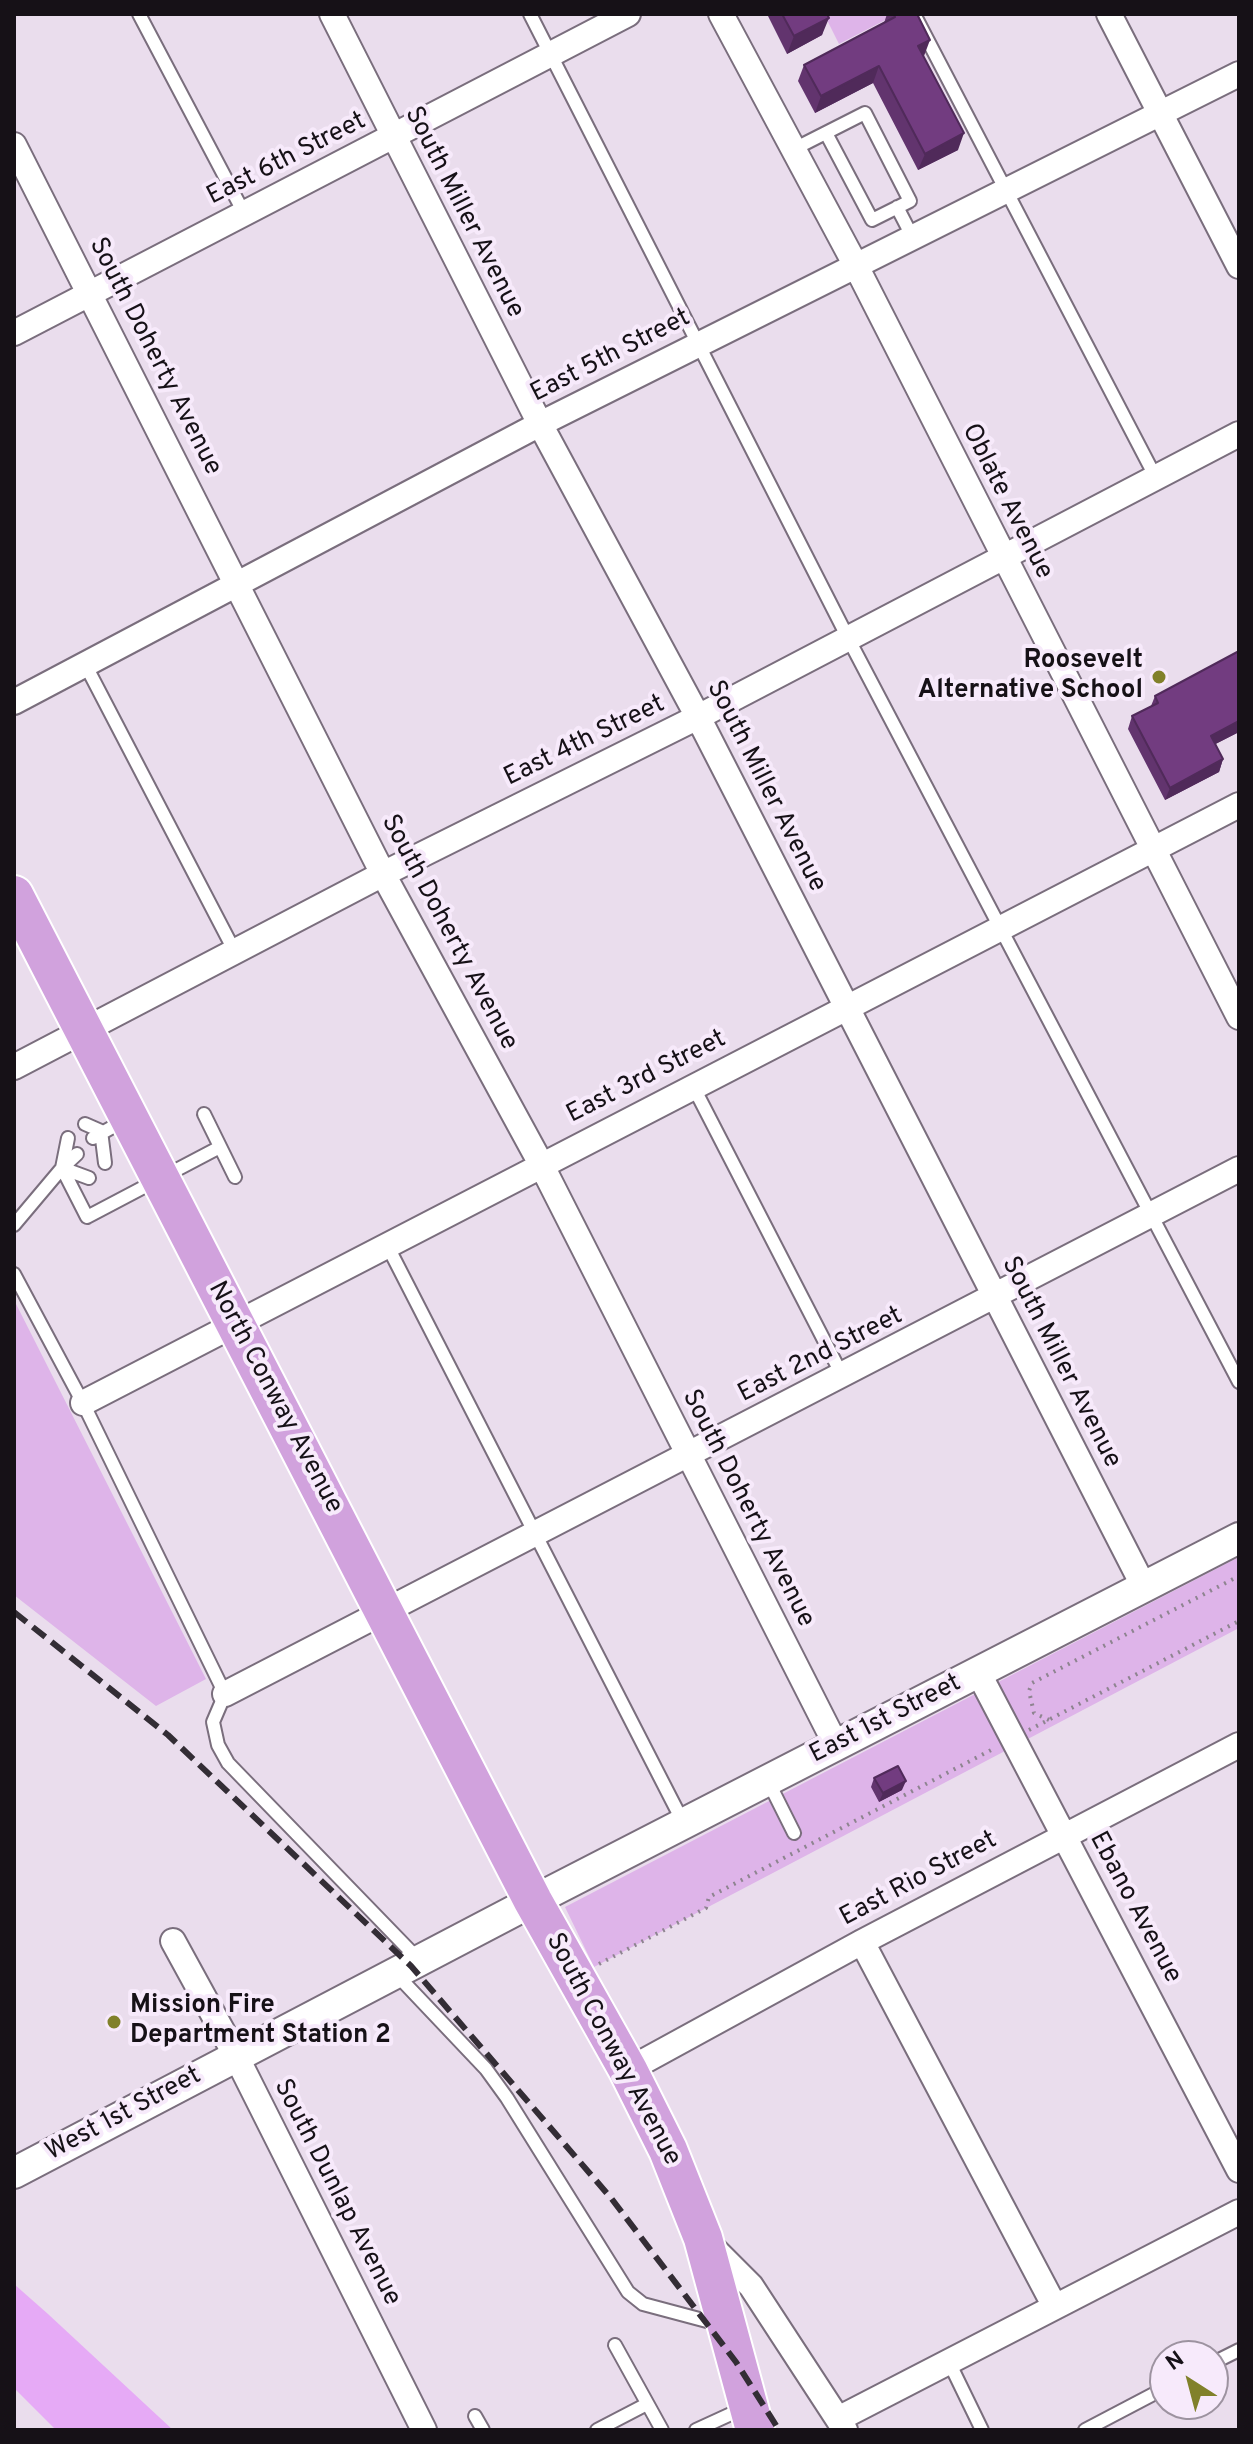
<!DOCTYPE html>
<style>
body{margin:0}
#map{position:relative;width:1253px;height:2444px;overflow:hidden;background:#eadded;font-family:Overpass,sans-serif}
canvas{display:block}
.frame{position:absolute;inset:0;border:16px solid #161117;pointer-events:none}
.north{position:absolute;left:1149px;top:2340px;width:80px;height:80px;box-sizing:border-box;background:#f7eafb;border:2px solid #9d93a0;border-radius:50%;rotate:324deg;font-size:22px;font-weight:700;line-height:32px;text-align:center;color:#161117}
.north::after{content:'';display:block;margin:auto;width:28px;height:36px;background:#81812a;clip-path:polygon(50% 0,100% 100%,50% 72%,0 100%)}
</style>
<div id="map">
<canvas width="1253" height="2444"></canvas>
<div class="frame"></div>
<div class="north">N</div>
</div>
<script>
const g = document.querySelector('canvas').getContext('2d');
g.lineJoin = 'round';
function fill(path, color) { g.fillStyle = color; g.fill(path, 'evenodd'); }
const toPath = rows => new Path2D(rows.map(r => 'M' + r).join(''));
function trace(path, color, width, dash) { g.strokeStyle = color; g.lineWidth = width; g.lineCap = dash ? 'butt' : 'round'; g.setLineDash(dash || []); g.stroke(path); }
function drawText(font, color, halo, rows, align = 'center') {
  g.font = font + ' Overpass,sans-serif'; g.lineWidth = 8; g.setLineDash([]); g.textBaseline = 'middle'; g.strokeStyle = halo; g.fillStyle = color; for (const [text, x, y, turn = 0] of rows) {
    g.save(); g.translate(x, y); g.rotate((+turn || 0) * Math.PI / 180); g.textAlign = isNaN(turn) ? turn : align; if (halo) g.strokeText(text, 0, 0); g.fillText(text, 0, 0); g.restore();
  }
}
const green = toPath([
 [824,14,897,14,839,44],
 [14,1300,206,1679,156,1706,14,1595],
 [1239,1557,1239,1628,594,1967,565,1907]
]);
const water = toPath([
 [14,2284,48,2314,173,2430,56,2430,14,2388]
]);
const path = toPath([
 [1049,1720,1034,1713,1029,1691,1032,1683,1239,1576],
 [1029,1730,1239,1621],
 [599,1964,706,1908,709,1897,995,1748]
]);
const service = toPath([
 [139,14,244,213],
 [530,14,848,638,1239,1382],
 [914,14,1156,478],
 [794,149,865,113,910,201,872,220,826,133],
 [897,207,912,236],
 [85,664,235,952],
 [693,1086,843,1377],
 [204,1114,235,1177],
 [85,1124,101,1131],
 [101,1131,105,1163],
 [93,1138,125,1120],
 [62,1168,68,1138],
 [62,1168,89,1178],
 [62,1168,77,1154],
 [14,1225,62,1168,87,1217,220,1147],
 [387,1245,683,1822],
 [14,1274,83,1403,225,1694,213,1722,218,1745,228,1763,418,1959],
 [768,1781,794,1833],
 [396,1974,486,2069,507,2098,628,2292,643,2304,718,2324],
 [615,2345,662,2430],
 [949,2362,982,2430],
 [1213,2363,1239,2350],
 [475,2416,483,2430],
 [597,2430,647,2404],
 [696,2430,744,2408],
 [1085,2430,1165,2388]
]);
const minor = toPath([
 [332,14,540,424,698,717,1144,1587],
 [721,14,855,264,1239,1017],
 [1109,14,1239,266],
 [14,145,383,874,541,1164,836,1745],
 [14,333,628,14],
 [14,702,540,424,1239,74],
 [14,1067,383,874,698,717,1239,434],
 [83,1403,1239,805],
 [978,1672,1239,2170],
 [225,1694,1239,1169],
 [173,1941,236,2056,424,2430],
 [862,1942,1055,2307],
 [628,2070,862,1942,1239,1745],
 [705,2240,751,2286,845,2430],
 [838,2419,1239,2212]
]);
const tertiary = toPath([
 [14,2173,533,1901,1239,1538]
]);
const primary = toPath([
 [14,895,533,1901,628,2070,668,2150,703,2238,755,2430]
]);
const rail = toPath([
 [14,1612,168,1735,411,1966,611,2198,736,2362,779,2430]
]);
const wall = toPath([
 [767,14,827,14,822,35,787,54],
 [887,14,917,14,924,57,958,150,918,170,873,83,815,113,798,81,804,65,884,23],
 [1155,696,1239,732,1215,744,1223,759,1219,772,1165,800,1128,729,1132,716,1151,706],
 [874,1778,902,1790,879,1802,871,1787]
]);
const shadedWall = toPath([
 [829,18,822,35,787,54,794,36],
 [930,40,924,56,918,46],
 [879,66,873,83,815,113,821,96],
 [964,133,958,150,918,170,925,154],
 [1239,721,1239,732,1206,749,1211,736],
 [1223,759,1219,772,1165,800,1170,788],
 [906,1781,902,1790,879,1802,883,1793]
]);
const building = toPath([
 [782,14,827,14,829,18,794,36,782,14],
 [894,14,917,14,930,40,918,46,964,133,925,154,879,66,821,96,804,65,895,17,894,14],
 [1239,651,1239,721,1211,736,1223,759,1170,788,1132,716,1158,703,1155,696,1239,651],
 [898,1766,906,1781,883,1793,874,1778,898,1766]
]);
const markers = [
 [1159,677,8,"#81812a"],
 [114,2022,8,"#81812a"]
];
const streetNames = [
 ["East 6th Street",287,160,-27],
 ["South Miller Avenue",463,213,63],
 ["South Doherty Avenue",154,357,63],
 ["East 5th Street",611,357,-27],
 ["Oblate Avenue",1006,502,63],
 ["East 4th Street",585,742,-26],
 ["South Miller Avenue",765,787,63],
 ["South Doherty Avenue",448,933,62],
 ["East 3rd Street",647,1078,-27],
 ["East 2nd Street",821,1356,-27],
 ["South Miller Avenue",1060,1363,63],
 ["North Conway Avenue",274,1398,62],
 ["South Doherty Avenue",747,1509,63],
 ["East 1st Street",886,1720,-27],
 ["East Rio Street",919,1880,-28],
 ["Ebano Avenue",1134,1908,62],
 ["South Conway Avenue",612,2050,62],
 ["West 1st Street",124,2115,-28],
 ["South Dunlap Avenue",336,2193,63]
];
const poiNames = [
 ["Roosevelt",1143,662],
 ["Alternative School",1143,692],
 ["Mission Fire",130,2007,"left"],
 ["Department Station 2",130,2037,"left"]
];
fill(green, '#deb4e9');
fill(water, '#e6aaf6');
trace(service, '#7a6e7d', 16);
trace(minor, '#7a6e7d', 28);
trace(tertiary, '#7a6e7d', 34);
trace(primary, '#fff', 42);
trace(path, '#8e8490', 4, [2, 6]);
trace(service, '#fff', 12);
trace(minor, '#fff', 24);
trace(tertiary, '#fff', 30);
trace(primary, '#d1a2dd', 38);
trace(rail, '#332d35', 6, [16, 8]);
fill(wall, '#62346e');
fill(shadedWall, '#502a5a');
fill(building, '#723c80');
trace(building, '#502a5a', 2);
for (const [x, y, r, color] of markers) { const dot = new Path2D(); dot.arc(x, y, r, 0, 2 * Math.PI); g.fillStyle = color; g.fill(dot); trace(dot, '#f7eafb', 3); }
drawText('26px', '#161117', '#f7eafb', streetNames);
drawText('bold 26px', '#161117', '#f7eafb', poiNames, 'right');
</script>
